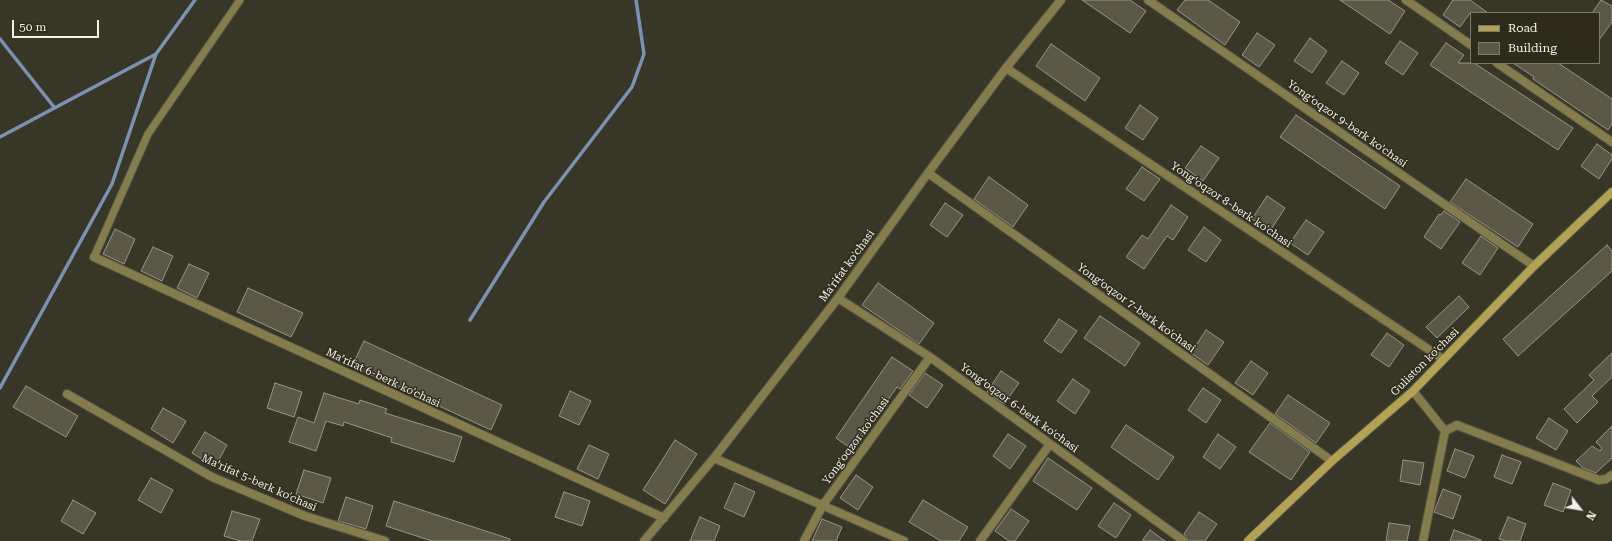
<!DOCTYPE html>
<meta charset="utf-8">
<style>
body{margin:0}
#map{position:relative;width:1612px;height:541px;overflow:hidden;background:#383627;font-family:"Roboto Serif",serif}
canvas{display:block}
.legend{position:absolute;left:1470px;top:12px;width:130px;height:52px;box-sizing:border-box;background:#2e2b1d;border:1px solid #7d7b6f;margin:0;padding:5px 7px;list-style:none;font-size:12px;color:#f4f3ea}
.legend li{display:flex;align-items:center;gap:8px;height:20px}
.legend b{width:20px;border:1px solid #7d7b6f}
.north{position:absolute;left:1560px;top:489px;width:40px;height:40px;-webkit-text-stroke:3px #2e2b1d;paint-order:stroke;rotate:121deg;font-size:11px;font-weight:700;line-height:16px;text-align:center;color:#f4f3ea}
.north::after{content:'';display:block;margin:auto;width:14px;height:18px;background:#f4f3ea;clip-path:polygon(50% 0,100% 100%,50% 72%,0 100%)}
.scale{position:absolute;left:12px;top:20px;width:87px;height:18px;box-sizing:border-box;border:2px solid #f4f3ea;border-top:0;padding-left:5px;font-size:12px;line-height:14px;white-space:nowrap;color:#f4f3ea;-webkit-text-stroke:3px #2e2b1d;paint-order:stroke}
</style>
<div id="map">
<canvas width="1612" height="541"></canvas>
<ul class="legend">
<li><b style="height:5px;background:#b2a353"></b>Road</li>
<li><b style="height:11px;background:#5a5747"></b>Building</li>
</ul>
<div class="north">N</div>
<div class="scale">50 m</div>
</div>
<script>
const g = document.querySelector('canvas').getContext('2d');
g.lineJoin = 'round';
const toPath = rows => new Path2D(rows.map(r => 'M' + r).join(''));
function trace(path, color, width, dash) { g.strokeStyle = color; g.lineWidth = width; g.lineCap = dash ? 'butt' : 'round'; g.setLineDash(dash || []); g.stroke(path); }
function fill(path, color) { g.fillStyle = color; g.fill(path, 'evenodd'); }
function drawText(font, color, halo, rows, align = 'center') {
  g.font = font + ' "Roboto Serif",serif'; g.lineWidth = 3; g.setLineDash([]); g.textBaseline = 'middle'; g.strokeStyle = halo; g.fillStyle = color; for (const [text, x, y, turn = 0] of rows) {
    g.save(); g.translate(x, y); g.rotate((+turn || 0) * Math.PI / 180); g.textAlign = isNaN(turn) ? turn : align; if (halo) g.strokeText(text, 0, 0); g.fillText(text, 0, 0); g.restore();
  }
}
const stream = toPath([
 [0,39,54,107],
 [0,137,156,54],
 [470,320,544,202,632,87,644,54,636,0],
 [0,388,112,184,156,54,195,0]
]);
const building = toPath([
 [1082,0,1130,0,1146,11,1130,33,1082,0],
 [1185,0,1208,0,1240,22,1225,45,1177,10,1185,0],
 [1340,0,1388,0,1405,11,1390,34,1340,0],
 [1453,0,1470,0,1488,13,1470,13,1460,27,1443,15,1453,0],
 [1601,0,1612,6,1612,22,1599,40,1599,13,1592,13,1601,0],
 [1257,33,1275,45,1259,67,1242,55,1257,33],
 [1310,38,1327,51,1312,73,1294,61,1310,38],
 [1400,41,1418,53,1403,75,1385,63,1400,41],
 [1446,43,1464,55,1458,63,1474,63,1573,128,1558,150,1430,65,1446,43],
 [1051,44,1100,78,1085,101,1036,66,1051,44],
 [1342,61,1359,73,1344,95,1326,83,1342,61],
 [1513,63,1558,63,1612,99,1612,124,1608,130,1533,79,1534,77,1513,63],
 [1140,105,1158,118,1143,140,1125,128,1140,105],
 [1296,115,1400,186,1385,209,1280,137,1296,115],
 [1597,144,1612,155,1612,159,1599,179,1581,166,1597,144],
 [1201,146,1219,158,1203,181,1185,168,1201,146],
 [1142,167,1160,179,1144,201,1126,189,1142,167],
 [989,177,1028,205,1013,227,974,199,989,177],
 [1466,179,1533,224,1518,247,1450,202,1466,179],
 [1267,196,1285,208,1270,231,1252,219,1267,196],
 [945,203,963,215,947,237,930,225,945,203],
 [1171,205,1188,217,1173,240,1167,236,1144,269,1126,257,1142,235,1148,239,1171,205],
 [1444,211,1460,222,1441,249,1424,237,1439,214,1441,215,1444,211],
 [1306,220,1324,232,1308,255,1290,243,1306,220],
 [1204,227,1221,240,1206,262,1188,250,1204,227],
 [115,229,135,239,124,264,103,254,115,229],
 [1481,236,1498,248,1480,275,1462,263,1481,236],
 [1607,245,1612,251,1612,271,1518,356,1503,339,1607,245],
 [153,247,173,256,162,281,141,271,153,247],
 [189,264,209,273,197,298,177,288,189,264],
 [878,283,934,323,919,344,862,305,878,283],
 [248,288,303,313,291,337,237,312,248,288],
 [1459,296,1469,307,1437,338,1426,327,1459,296],
 [1100,316,1140,343,1125,366,1084,338,1100,316],
 [1059,319,1077,331,1061,353,1044,341,1059,319],
 [1206,330,1224,342,1208,365,1191,353,1206,330],
 [1387,333,1404,345,1389,367,1371,355,1387,333],
 [364,341,502,405,491,430,352,366,364,341],
 [1612,353,1612,377,1592,396,1598,402,1577,423,1564,409,1594,380,1589,375,1612,353],
 [892,357,913,371,900,389,897,387,853,450,836,438,892,357],
 [1251,361,1268,373,1253,395,1235,383,1251,361],
 [1001,371,1019,383,1004,404,987,392,1001,371],
 [925,373,943,385,927,408,909,395,925,373],
 [1073,379,1090,391,1075,414,1057,401,1073,379],
 [275,383,302,392,294,417,267,408,275,383],
 [26,386,78,416,66,437,13,407,26,386],
 [1203,388,1221,400,1206,423,1188,410,1203,388],
 [570,391,591,401,579,425,559,416,570,391],
 [324,393,359,404,360,400,387,409,385,413,462,437,454,462,391,442,392,438,344,422,343,426,326,421,316,451,289,442,298,417,314,423,324,393],
 [1288,395,1330,423,1316,443,1275,414,1288,395],
 [163,408,186,421,173,443,151,429,163,408],
 [1549,418,1568,431,1556,450,1536,438,1549,418],
 [1270,423,1310,452,1291,480,1249,452,1270,423],
 [1126,425,1174,457,1158,480,1111,447,1126,425],
 [1612,426,1612,458,1596,473,1583,468,1576,461,1592,446,1600,451,1602,448,1596,442,1612,426],
 [205,432,227,445,215,467,192,453,205,432],
 [1008,434,1026,446,1010,469,993,456,1008,434],
 [1218,434,1236,447,1220,469,1203,457,1218,434],
 [675,440,697,454,665,504,643,490,675,440],
 [589,445,609,454,598,479,577,469,589,445],
 [1455,449,1474,456,1465,478,1447,471,1455,449],
 [1502,455,1521,462,1512,484,1494,477,1502,455],
 [1048,458,1092,488,1077,510,1033,481,1048,458],
 [1403,460,1424,463,1420,485,1400,481,1403,460],
 [304,470,331,478,323,503,296,494,304,470],
 [856,475,873,487,858,510,840,498,856,475],
 [151,478,173,490,161,513,138,500,151,478],
 [735,483,755,492,744,517,724,508,735,483],
 [1553,483,1571,490,1563,512,1544,505,1553,483],
 [1443,489,1461,496,1453,519,1434,512,1443,489],
 [564,492,590,501,582,526,555,517,564,492],
 [346,497,373,506,366,529,338,521,346,497],
 [73,500,96,513,83,534,61,521,73,500],
 [923,500,968,527,959,541,941,541,909,522,923,500],
 [394,501,510,539,510,541,432,541,386,526,394,501],
 [1114,503,1131,515,1116,538,1098,526,1114,503],
 [1011,509,1029,521,1015,541,1009,541,995,531,1011,509],
 [232,511,260,519,252,541,241,541,224,536,232,511],
 [1199,512,1217,524,1205,541,1189,541,1184,534,1199,512],
 [700,517,720,526,714,541,690,541,700,517],
 [1508,517,1526,524,1520,541,1505,541,1499,539,1508,517],
 [822,519,842,527,836,541,812,541,822,519],
 [1389,523,1410,526,1407,541,1386,541,1389,523],
 [1150,530,1165,541,1142,541,1150,530],
 [1454,530,1481,540,1481,541,1450,541,1454,530]
]);
const lane = toPath([
 [94,257,148,134,240,0]
]);
const street = toPath([
 [1148,0,1534,266],
 [1406,0,1471,45],
 [1497,63,1612,142],
 [1006,68,1443,359],
 [928,173,1332,461],
 [94,257,664,518],
 [838,298,930,357,1184,541],
 [1413,391,1445,431,1423,541],
 [67,394,212,477,305,516,385,541],
 [1445,431,1457,425,1599,480,1606,479,1612,475],
 [714,458,904,541],
 [644,541,714,458,838,298,928,173,1006,68,1061,0],
 [804,541,823,505,930,357],
 [980,541,1050,444]
]);
const secondary = toPath([
 [1248,541,1332,461,1413,391,1534,266,1612,192]
]);
const streetNames = [
 ["Yong‘oqzor 9-berk ko'chasi",1347,124,35],
 ["Yong‘oqzor 8-berk ko'chasi",1231,205,34],
 ["Ma'rifat ko'chasi",847,266,-54],
 ["Yong‘oqzor 7-berk ko'chasi",1136,308,36],
 ["Guliston ko'chasi",1425,362,-45],
 ["Ma’rifat 6-berk ko'chasi",383,378,25],
 ["Yong‘oqzor 6-berk ko'chasi",1019,408,36],
 ["Yong'oqzor ko'chasi",856,441,-54],
 ["Ma’rifat 5-berk ko'chasi",259,483,24]
];
trace(stream, '#7c90b3', 3.5);
fill(building, '#5a5747');
trace(building, '#989584', 1);
trace(lane, '#565446', 9);
trace(street, '#565446', 10);
trace(secondary, '#565446', 10);
trace(lane, '#857c4c', 7);
trace(street, '#857c4c', 8);
trace(secondary, '#b2a353', 8);
drawText('11px', '#f4f3ea', '#2e2b1d', streetNames);
</script>
